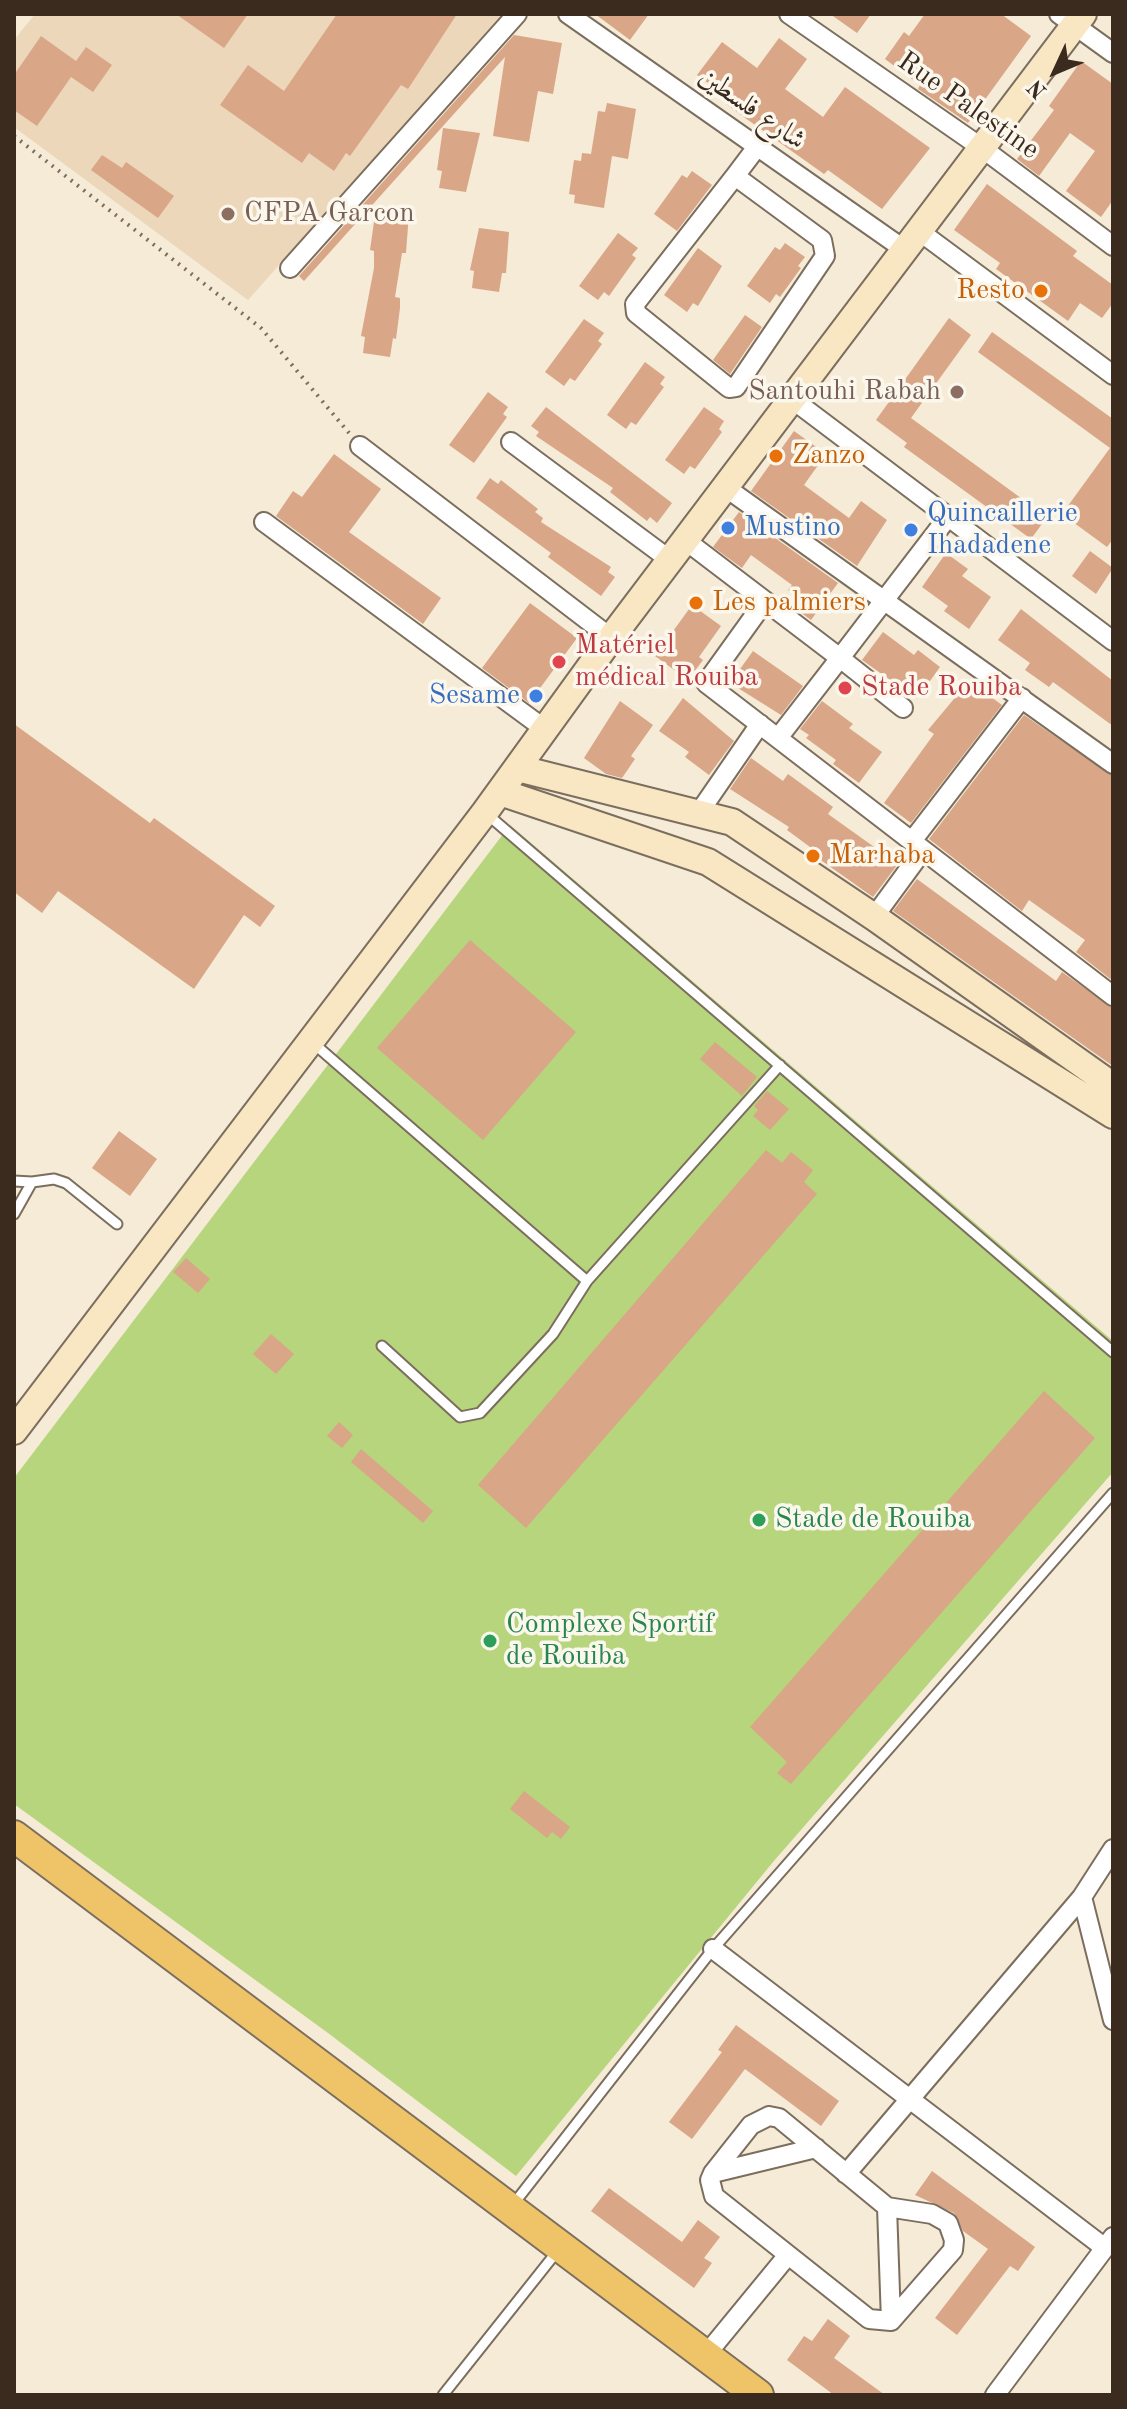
<!DOCTYPE html>
<meta charset="utf-8">
<style>
body{margin:0}
#map{position:relative;width:1127px;height:2409px;overflow:hidden;background:#f5ebd6;font-family:"Old Standard TT",serif}
canvas{display:block}
.frame{position:absolute;inset:0;border:16px solid #3b2a1e;pointer-events:none}
.north{position:absolute;left:1015px;top:32px;width:80px;height:80px;-webkit-text-stroke:6px #fbf7ec;paint-order:stroke;rotate:226deg;font-size:22px;font-weight:700;line-height:32px;text-align:center;color:#3b2a1e}
.north::after{content:'';display:block;margin:auto;width:28px;height:36px;background:#3b2a1e;clip-path:polygon(50% 0,100% 100%,50% 72%,0 100%)}
</style>
<div id="map">
<canvas width="1127" height="2409"></canvas>
<div class="frame"></div>
<div class="north">N</div>
</div>
<script>
const g = document.querySelector('canvas').getContext('2d');
g.lineJoin = 'round';
function fill(path, color) { g.fillStyle = color; g.fill(path, 'evenodd'); }
const toPath = rows => new Path2D(rows.map(r => 'M' + r).join(''));
function trace(path, color, width, dash) { g.strokeStyle = color; g.lineWidth = width; g.lineCap = dash ? 'butt' : 'round'; g.setLineDash(dash || []); g.stroke(path); }
function drawText(font, color, halo, rows, align = 'center') {
  g.font = font + ' "Old Standard TT",Amiri,serif'; g.lineWidth = 7; g.setLineDash([]); g.textBaseline = 'middle'; g.strokeStyle = halo; g.fillStyle = color; for (const [text, x, y, turn = 0] of rows) {
    g.save(); g.translate(x, y); g.rotate((+turn || 0) * Math.PI / 180); g.textAlign = isNaN(turn) ? turn : align; if (halo) g.strokeText(text, 0, 0); g.fillText(text, 0, 0); g.restore();
  }
}
const built = toPath([
 [35,14,502,14,248,300,14,127,14,40]
]);
const green = toPath([
 [510,825,1113,1341,1113,1472,773,1862,516,2176,328,2033,14,1804,14,1478]
]);
const building = toPath([
 [176,14,248,14,224,48],
 [337,14,457,14,408,89,401,85,350,156,346,153,334,171,309,153,302,163,220,105,248,65,284,91],
 [595,14,649,14,630,40],
 [830,14,871,14,857,33],
 [925,14,1001,14,1031,36,968,123,918,89,920,85,885,59,904,32,909,36],
 [514,35,562,43,553,94,538,91,529,142,493,136,505,57,304,281,299,276],
 [41,36,76,61,86,47,112,65,93,92,71,77,37,126,14,110,14,75],
 [779,38,807,59,785,89,823,117,845,87,930,148,882,209,828,170,824,174,748,120,725,103,729,98,697,75,722,42,757,68],
 [1081,61,1113,84,1113,200,1101,217,1066,191,1095,151,1070,133,1039,176,1017,159,1054,110,1049,106],
 [607,103,636,109,628,159,612,156,604,208,574,203,575,195,569,194,574,160,581,161,582,153,591,154,598,111,605,112],
 [443,128,480,133,466,192,439,188,442,171,437,170],
 [102,155,122,168,126,162,174,196,158,218,91,170],
 [692,171,712,185,677,231,654,214,682,175,687,178],
 [987,184,1077,251,1073,256,1113,285,1113,303,1102,318,1080,303,1068,321,996,269,1000,263,954,230],
 [376,208,409,213,406,253,402,253,395,297,400,298,400,308,396,339,393,338,390,357,363,353,365,337,361,336,374,268,374,251,370,250],
 [479,228,509,232,506,273,502,273,499,292,472,288,474,271,470,270],
 [618,233,638,248,632,255,636,258,609,296,604,292,598,300,579,286],
 [785,243,805,257,798,266,801,268,780,297,776,294,770,303,747,286,775,247,780,250],
 [698,248,722,266,698,306,693,303,687,312,664,295],
 [745,315,762,327,730,374,713,360],
 [949,318,971,335,911,418,1047,517,1031,539,904,447,907,443,876,420],
 [584,319,604,333,598,341,602,344,575,381,570,378,564,386,545,372],
 [992,332,1113,419,1113,539,1107,547,1062,514,1110,448,978,352],
 [645,362,665,377,660,384,664,387,636,425,631,422,626,429,607,415],
 [488,392,508,407,503,414,507,417,474,463,449,445],
 [546,407,672,503,657,523,650,517,647,521,610,492,613,488,536,436,539,432,531,426],
 [704,407,724,421,719,429,722,432,695,469,690,466,684,474,665,460],
 [794,431,826,454,804,485,849,518,861,501,887,520,857,566,751,491],
 [334,454,381,489,349,532,441,598,423,624,276,516,293,491,302,497],
 [490,478,498,484,501,480,538,509,535,512,543,518,541,522,611,567,608,572,615,577,601,596,548,557,551,553,476,498],
 [739,512,838,583,811,620,792,606,798,598,788,590,792,585,751,555,742,568,713,547],
 [1090,551,1113,568,1096,594,1072,576],
 [946,553,968,569,962,576,991,597,969,629,944,611,948,606,922,587],
 [530,603,577,638,529,703,482,668],
 [692,605,721,626,699,657,703,660,688,680,655,656],
 [1021,609,1113,681,1113,726,1053,682,1049,687,1025,670,1030,663,998,640],
 [883,632,914,655,918,650,940,667,917,699,862,660],
 [753,651,803,686,781,715,730,683],
 [969,681,1002,705,911,823,884,803,934,734,928,730],
 [683,698,734,741,709,775,685,757,689,752,659,731],
 [620,701,653,725,631,756,635,759,622,778,606,774,584,758],
 [822,701,853,724,849,728,882,752,859,783,833,764,836,760,806,738,809,735,800,729],
 [1024,715,1113,776,1113,981,1076,952,1085,940,1029,900,1022,911,929,839],
 [14,724,150,823,154,818,275,906,260,927,244,915,194,989,58,891,42,913,14,892],
 [751,758,783,781,788,774,814,793,833,807,828,814,898,864,873,897,808,851,810,847,787,830,789,827,730,789],
 [917,879,1056,981,1062,972,1113,1008,1113,1066,893,911],
 [470,940,576,1032,483,1140,377,1048],
 [715,1042,757,1077,742,1096,700,1059],
 [767,1091,789,1109,770,1130,753,1116,758,1110,754,1106],
 [119,1131,157,1159,130,1196,92,1168],
 [766,1150,782,1163,791,1152,813,1170,804,1182,817,1194,526,1528,478,1485],
 [186,1258,210,1279,198,1293,173,1272],
 [271,1334,294,1354,276,1374,253,1354],
 [1044,1391,1095,1438,791,1784,777,1773,787,1762,750,1727],
 [339,1422,353,1435,342,1448,327,1436],
 [361,1449,433,1511,423,1523,351,1462],
 [524,1791,570,1827,561,1839,552,1832,547,1838,510,1809],
 [736,2025,839,2101,821,2126,745,2069,692,2139,669,2122,722,2052,718,2050],
 [932,2171,1035,2247,1018,2271,1010,2266,957,2335,935,2318,988,2249,963,2231,954,2213,915,2195],
 [609,2188,682,2242,698,2220,720,2237,704,2258,712,2263,694,2288,591,2211],
 [828,2319,850,2336,834,2358,885,2395,834,2395,787,2360,804,2336,812,2341]
]);
const path = toPath([
 [14,136,261,328,349,433]
]);
const lane = toPath([
 [488,815,1113,1352],
 [312,1042,587,1281,780,1065],
 [14,1181,32,1182,14,1214],
 [32,1182,54,1179,66,1183,117,1224],
 [382,1346,460,1417,480,1413,553,1334,587,1281],
 [512,2206,713,1949,1113,1493],
 [443,2395,559,2249]
]);
const street = toPath([
 [568,14,905,250],
 [789,14,982,148,1113,246],
 [1059,14,1113,53],
 [735,176,822,240,825,256,736,387,729,388,636,313,635,304,735,176,757,147],
 [919,231,1113,375],
 [290,268,517,14],
 [792,399,1113,641],
 [511,442,670,560],
 [360,446,611,638],
 [725,487,1113,764],
 [264,522,546,730],
 [685,540,840,658,948,517],
 [765,601,706,683,1113,996],
 [778,738,840,658,903,708],
 [698,814,760,724],
 [912,841,1022,698],
 [874,917,923,850],
 [1113,1849,1082,1897,1113,2020],
 [713,1949,1105,2248],
 [769,2116,779,2118,887,2207,932,2214,948,2223,954,2240,953,2250,891,2321,869,2319,714,2196,710,2180,713,2173,751,2125,769,2116],
 [713,2173,816,2148],
 [846,2174,1082,1897],
 [887,2207,891,2321],
 [705,2356,788,2255],
 [995,2395,1113,2237]
]);
const secondary = toPath([
 [517,768,732,822,874,917,1113,1086],
 [500,792,708,862,1113,1115],
 [14,1431,485,812,611,638,1083,14]
]);
const primary = toPath([
 [14,1836,758,2395]
]);
const markers = [
 [228,214,8,"#8d6e63"],
 [1041,291,8,"#e8710a"],
 [957,392,8,"#8d6e63"],
 [776,456,8,"#e8710a"],
 [728,528,8,"#3f7fe0"],
 [911,530,8,"#3f7fe0"],
 [696,603,8,"#e8710a"],
 [559,662,8,"#e0444e"],
 [845,688,8,"#e0444e"],
 [536,696,8,"#3f7fe0"],
 [813,856,8,"#e8710a"],
 [759,1520,8,"#2e9e5b"],
 [490,1641,8,"#2e9e5b"]
];
const streetNames = [
 ["Rue Palestine",968,106,35],
 ["شارع فلسطين",752,109,35]
];
const educationNames = [
 ["CFPA Garcon",244,214],
 ["Santouhi Rabah",941,392,"right"]
];
const foodNames = [
 ["Resto",1025,291,"right"],
 ["Zanzo",792,456],
 ["Les palmiers",712,603],
 ["Marhaba",829,856]
];
const shopNames = [
 ["Quincaillerie",927,514],
 ["Ihadadene",927,546],
 ["Mustino",744,528],
 ["Sesame",520,696,"right"]
];
const healthNames = [
 ["Matériel",575,646],
 ["médical Rouiba",575,678],
 ["Stade Rouiba",861,688]
];
const leisureNames = [
 ["Stade de Rouiba",775,1520],
 ["Complexe Sportif",506,1625],
 ["de Rouiba",506,1657]
];
fill(built, '#ecd7ba');
fill(green, '#b7d57c');
fill(building, '#d9a687');
trace(lane, '#7c6e5e', 13);
trace(street, '#7c6e5e', 22);
trace(secondary, '#7c6e5e', 30);
trace(primary, '#7c6e5e', 34);
trace(path, '#7c6e5e', 4, [2, 6]);
trace(lane, '#fff', 9);
trace(street, '#fff', 18);
trace(secondary, '#f9e7c3', 26);
trace(primary, '#efc469', 30);
for (const [x, y, r, color] of markers) { const dot = new Path2D(); dot.arc(x, y, r, 0, 2 * Math.PI); g.fillStyle = color; g.fill(dot); trace(dot, '#fbf7ec', 3); }
drawText('28px', '#3b2a1e', '#fbf7ec', streetNames);
drawText('28px', '#785e54', '#fbf7ec', educationNames, 'left');
drawText('28px', '#c56008', '#fbf7ec', foodNames, 'left');
drawText('28px', '#366cbe', '#fbf7ec', shopNames, 'left');
drawText('28px', '#be3a42', '#fbf7ec', healthNames, 'left');
drawText('28px', '#27864d', '#fbf7ec', leisureNames, 'left');
</script>
